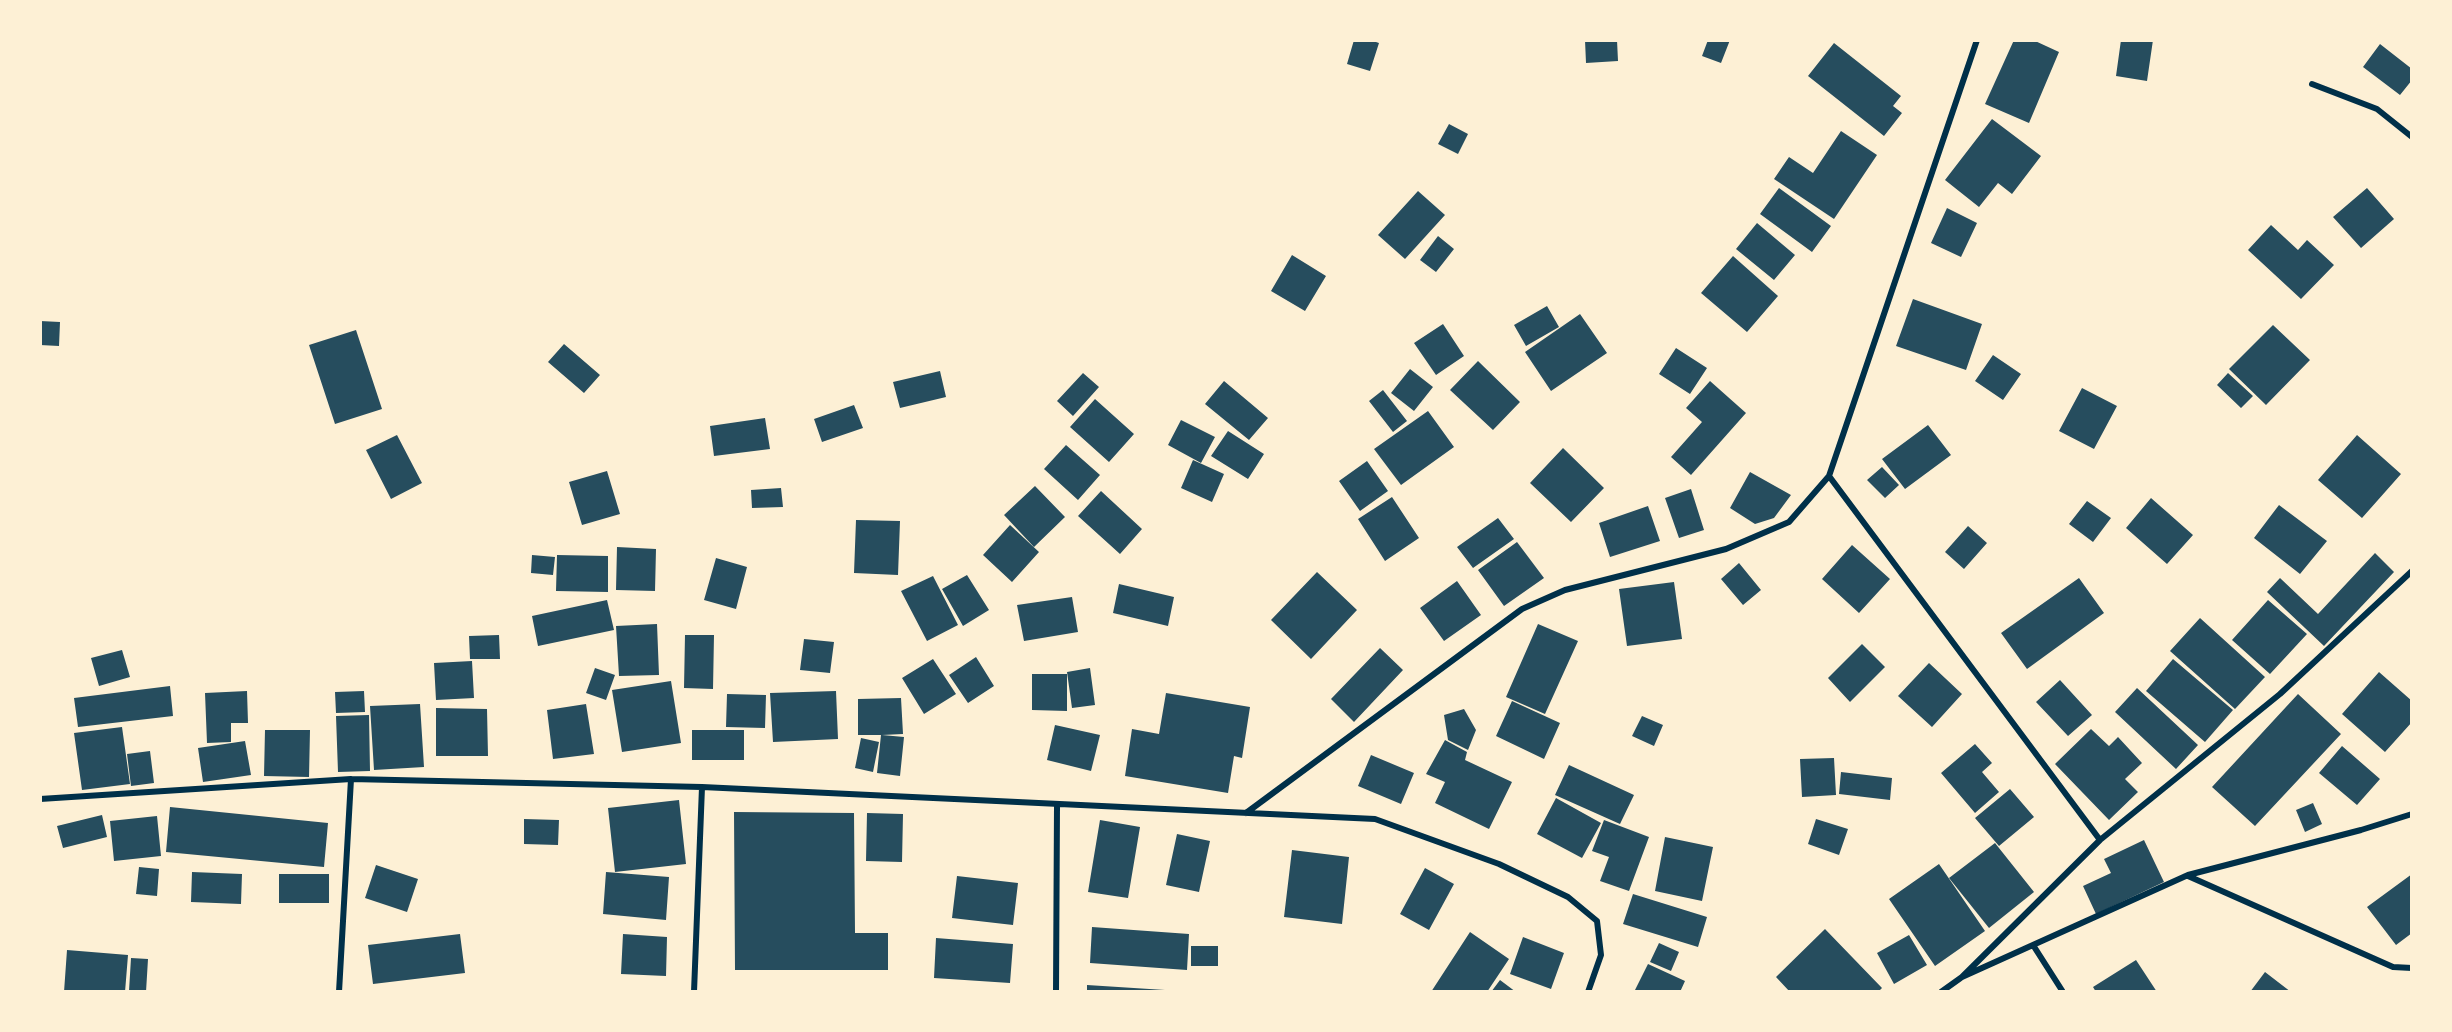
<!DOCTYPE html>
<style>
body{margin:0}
#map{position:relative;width:2452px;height:1032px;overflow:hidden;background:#fdf0d5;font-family:"Asap Condensed",sans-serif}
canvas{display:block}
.frame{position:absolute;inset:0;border:42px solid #fdf0d5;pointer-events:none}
</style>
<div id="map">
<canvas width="2452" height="1032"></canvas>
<div class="frame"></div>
</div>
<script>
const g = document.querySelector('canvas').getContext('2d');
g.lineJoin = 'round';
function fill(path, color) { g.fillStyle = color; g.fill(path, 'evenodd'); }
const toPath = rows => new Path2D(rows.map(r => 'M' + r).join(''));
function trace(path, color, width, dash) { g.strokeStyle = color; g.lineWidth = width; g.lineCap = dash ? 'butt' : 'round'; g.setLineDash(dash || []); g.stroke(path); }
const building = toPath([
 [1354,40,1370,40,1379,43,1370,71,1347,64],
 [1585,40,1617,40,1618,61,1586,63],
 [1708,40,1730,40,1721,63,1702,56],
 [2014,40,2033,40,2059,52,2029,123,1985,104],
 [2121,40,2153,40,2147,81,2116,76],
 [1834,43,1901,96,1893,106,1902,113,1884,136,1808,76],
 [2380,44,2412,69,2412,80,2400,95,2363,67],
 [1992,119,2041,156,2012,194,1998,183,1979,207,1945,180],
 [1449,124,1468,134,1458,154,1438,144],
 [1841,131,1877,155,1834,219,1774,179,1789,157,1813,173],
 [1779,188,1831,226,1812,252,1760,214],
 [2367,188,2394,219,2361,248,2333,217],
 [1418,191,1445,215,1405,259,1378,235],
 [1947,208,1977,223,1961,257,1931,243],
 [1757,223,1795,255,1774,280,1736,249],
 [2271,225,2298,250,2307,240,2334,265,2301,299,2248,250],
 [1438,236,1454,249,1436,272,1420,260],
 [1292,255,1326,276,1305,311,1271,291],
 [1733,256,1778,296,1747,332,1701,293],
 [1913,299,1982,324,1966,370,1896,346],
 [1547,306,1559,327,1526,346,1514,325],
 [1580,314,1607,353,1551,391,1525,352],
 [40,321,60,322,59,346,40,345],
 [1443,324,1464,356,1436,375,1414,343],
 [2273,325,2310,360,2266,405,2229,369],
 [356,330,382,409,335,424,309,345],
 [564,344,600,375,584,393,548,362],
 [1676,348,1707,368,1690,394,1659,374],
 [1993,355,2021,374,2003,400,1975,381],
 [1478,361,1520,402,1493,430,1450,390],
 [1410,369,1433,387,1414,411,1391,393],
 [940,371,946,397,900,408,893,382],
 [1083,373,1099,387,1073,416,1057,401],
 [2228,373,2253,396,2241,408,2217,385],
 [1224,381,1268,418,1249,440,1205,404],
 [1710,381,1746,413,1691,475,1671,457,1702,422,1686,408],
 [2082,388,2117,406,2094,449,2059,431],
 [1383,390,1407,421,1393,432,1369,401],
 [1095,399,1134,434,1109,462,1070,427],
 [854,405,863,428,822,442,814,419],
 [1428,411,1454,447,1401,485,1374,449],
 [765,418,770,449,714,456,710,426],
 [1181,420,1215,437,1201,463,1168,445],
 [1928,425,1951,455,1905,489,1882,459],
 [1228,431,1264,454,1248,479,1211,456],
 [397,435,422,483,391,499,366,450],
 [2357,435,2401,474,2362,518,2318,480],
 [1066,445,1100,475,1078,500,1044,469],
 [1563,448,1604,488,1571,522,1530,483],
 [1193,460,1224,474,1212,502,1181,488],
 [1367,461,1388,491,1360,511,1339,481],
 [1882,467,1899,485,1885,498,1867,480],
 [607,471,620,514,582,525,569,482],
 [1750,472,1791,495,1774,518,1755,524,1730,508],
 [1035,486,1065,517,1034,547,1004,515],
 [781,488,783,507,752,508,751,490],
 [1691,489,1704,530,1679,538,1665,498],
 [1101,491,1142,529,1120,554,1078,516],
 [1392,497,1419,538,1385,561,1358,519],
 [2151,498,2193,535,2167,564,2126,528],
 [2087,501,2111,518,2093,542,2069,524],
 [2279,505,2327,541,2300,574,2254,538],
 [1648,506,1660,541,1610,557,1599,523],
 [1498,518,1514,539,1473,568,1457,547],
 [856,520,900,521,898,575,854,573],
 [1010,525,1039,552,1012,582,983,555],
 [1968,526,1987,543,1964,569,1945,552],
 [1517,542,1544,578,1504,606,1478,570],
 [1852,545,1890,579,1859,613,1822,579],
 [617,547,656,549,655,591,616,590],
 [2375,553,2394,572,2324,646,2267,592,2280,578,2318,614],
 [532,555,555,557,553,575,531,573],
 [557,555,608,556,608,592,556,591],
 [716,558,747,567,736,609,704,600],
 [1739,563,1761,590,1743,605,1721,579],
 [1317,572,1357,610,1311,659,1271,620],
 [967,575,989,610,963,626,942,589],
 [933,576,958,625,927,641,901,591],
 [2079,578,2104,613,2027,669,2001,633],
 [1457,581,1481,615,1444,641,1420,608],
 [1674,582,1682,639,1627,646,1619,589],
 [1119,584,1174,597,1168,626,1113,613],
 [1072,597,1078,632,1024,641,1017,605],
 [607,600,614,630,538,646,532,616],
 [2268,600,2307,634,2270,674,2232,640],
 [2200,618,2265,677,2235,709,2170,651],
 [657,624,659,675,619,676,616,626],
 [1538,624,1578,641,1545,714,1506,697],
 [499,635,500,659,470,659,469,636],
 [685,635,714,635,713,689,684,688],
 [804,639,834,642,830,673,800,670],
 [1862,644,1885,667,1850,702,1828,678],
 [1380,648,1403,670,1354,722,1331,699],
 [122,650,130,677,99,686,91,658],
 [976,657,994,686,968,703,949,675],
 [933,659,956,694,924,714,902,678],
 [2173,659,2233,710,2205,742,2146,691],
 [472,661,474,698,436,700,434,663],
 [1929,663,1962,694,1932,727,1898,696],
 [595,668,615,675,606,700,586,693],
 [1090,668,1095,705,1072,708,1067,672],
 [2379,672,2412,701,2412,722,2385,752,2342,714],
 [1032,674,1067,674,1067,711,1032,710],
 [2060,680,2092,715,2068,736,2036,702],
 [671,681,681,743,622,752,612,690],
 [170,686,173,716,78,727,74,698],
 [2137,688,2198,745,2176,769,2115,712],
 [247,691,248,723,231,723,231,742,207,743,205,693],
 [364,691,365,712,336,713,335,692],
 [836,691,838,739,773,742,770,693],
 [1166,693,1250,707,1242,758,1234,756,1228,793,1125,776,1132,729,1159,734],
 [727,694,766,695,765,728,726,727],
 [2298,694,2341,734,2255,826,2212,787],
 [901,698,903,734,882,735,904,737,900,776,877,773,881,735,858,735,858,699],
 [1512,701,1560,723,1544,759,1496,736],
 [420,704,424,767,374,770,370,706],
 [586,704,594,754,553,759,547,710],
 [436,708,487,709,488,756,436,756],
 [1464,709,1476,730,1468,750,1448,740,1444,715],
 [369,715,370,771,338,772,336,716],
 [1642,716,1663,725,1654,746,1632,736],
 [1055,725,1100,735,1091,771,1047,760],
 [122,727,130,784,82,790,74,733],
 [2091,729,2109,746,2118,737,2142,763,2125,779,2138,792,2109,820,2055,764],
 [265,730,310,730,309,777,264,776],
 [692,730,744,730,744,760,692,760],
 [861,738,879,742,873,772,855,768],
 [1445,740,1467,752,1465,760,1512,782,1489,829,1435,803,1445,782,1426,774],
 [245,741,251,775,203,782,198,748],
 [1975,744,1992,763,1982,772,1999,792,1975,813,1941,773],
 [2342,746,2380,779,2357,805,2319,773],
 [150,751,154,783,131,786,127,754],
 [1371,755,1414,773,1401,804,1358,786],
 [1834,758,1836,795,1802,797,1800,759],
 [1569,765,1634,795,1620,824,1555,795],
 [1841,772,1892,778,1890,800,1839,794],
 [2010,789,2034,817,1999,846,1975,818],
 [1556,798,1601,823,1582,858,1537,834],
 [679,800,686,864,615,872,608,808],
 [2313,803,2322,824,2305,832,2296,810],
 [170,807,328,823,324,867,166,852],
 [734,812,854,813,855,933,888,933,888,970,735,970],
 [867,813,903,814,902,862,866,861],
 [102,815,107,837,63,848,57,826],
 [157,816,161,856,114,861,110,821],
 [524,819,559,820,558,845,524,844],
 [1816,819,1848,829,1839,855,1808,844],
 [1100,820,1140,827,1128,898,1088,892],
 [1604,820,1649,837,1629,891,1600,881,1609,857,1592,851],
 [1177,834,1210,841,1199,892,1166,885],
 [1665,837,1713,847,1702,901,1655,891],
 [2144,840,2164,882,2096,914,2083,886,2111,873,2104,859],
 [1995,843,2034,892,1989,928,1949,878],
 [1292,850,1349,857,1342,924,1284,917],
 [1939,864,1985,931,1935,966,1889,899],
 [376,865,418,879,407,912,365,898],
 [139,867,159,869,157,896,136,894],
 [1425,868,1454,884,1429,930,1400,914],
 [192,872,242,874,241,904,191,902],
 [606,872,669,877,666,920,603,914],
 [279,874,329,874,329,903,279,903],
 [2412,874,2412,933,2396,945,2367,907],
 [957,876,1018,883,1013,925,952,918],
 [1633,894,1707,917,1698,947,1623,924],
 [1092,927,1189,934,1187,970,1090,963],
 [1825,929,1882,988,1878,992,1790,992,1776,977],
 [1470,932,1509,959,1487,992,1431,992],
 [460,934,465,973,373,984,368,945],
 [623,934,667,937,666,976,621,974],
 [1909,935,1927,965,1894,984,1877,953],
 [1523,937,1564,953,1551,989,1510,974],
 [936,938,1013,944,1010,983,934,978],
 [1659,943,1679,952,1671,971,1650,962],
 [1191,946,1218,946,1218,966,1191,966],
 [67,950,128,955,125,992,64,992],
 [131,958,148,959,146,992,129,991],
 [2136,960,2157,992,2096,992,2093,987],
 [1648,964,1685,981,1680,992,1635,990],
 [2265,972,2291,992,2250,992],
 [1500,980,1516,992,1491,992],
 [1087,985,1165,990,1165,992,1087,992]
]);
const minor = toPath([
 [2312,84,2377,109,2412,137],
 [1829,476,2100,840],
 [40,799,351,779,702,787,1375,819,1499,864,1568,897,1597,921,1601,955,1588,992],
 [1246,813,1522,609,1565,590,1726,549,1789,522,1829,476,1977,40],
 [2188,876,2393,967,2412,968],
 [2033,945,2063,992],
 [1962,977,2100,840,2280,694,2412,571],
 [339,992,351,779],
 [694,992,702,787],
 [1056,992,1057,805],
 [1941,992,1962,977,2188,875,2361,830,2412,814]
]);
fill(building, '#264d5e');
trace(minor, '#003049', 6);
</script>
